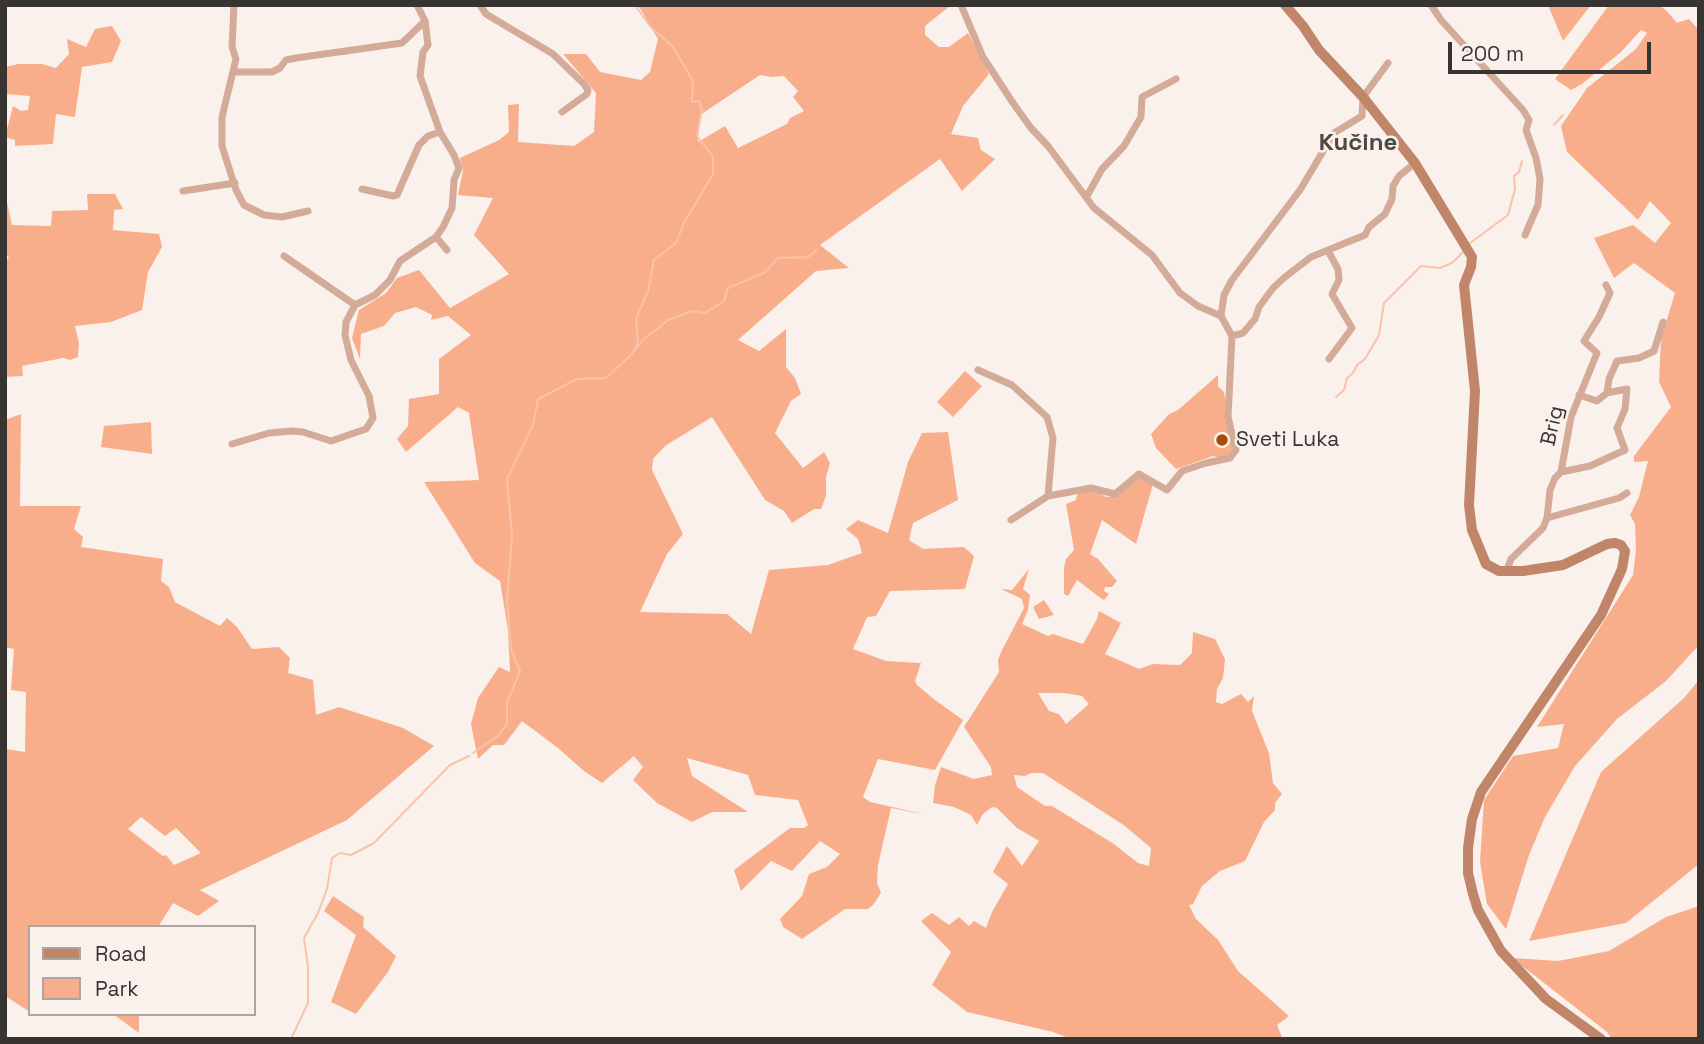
<!DOCTYPE html>
<meta charset="utf-8">
<style>
body{margin:0}
#map{position:relative;width:1704px;height:1044px;overflow:hidden;background:#faf1ed;font-family:"Space Grotesk",sans-serif}
canvas{display:block}
.frame{position:absolute;inset:0;border:7px solid #373432;pointer-events:none}
.legend{position:absolute;left:28px;top:925px;width:228px;height:91px;box-sizing:border-box;background:#faf1ed;border:2px solid #aca5a2;margin:0;padding:9px 12px;list-style:none;font-size:21px;color:#373432}
.legend li{display:flex;align-items:center;gap:14px;height:35px}
.legend b{width:35px;border:2px solid #aca5a2}
.scale{position:absolute;left:1448px;top:42px;width:203px;height:32px;box-sizing:border-box;border:4px solid #373432;border-top:0;padding-left:9px;font-size:21px;line-height:24px;white-space:nowrap;color:#373432;-webkit-text-stroke:5px #faf1ed;paint-order:stroke}
</style>
<div id="map">
<canvas width="1704" height="1044"></canvas>
<div class="frame"></div>
<ul class="legend">
<li><b style="height:9px;background:#c1866a"></b>Road</li>
<li><b style="height:19px;background:#f8ae8b"></b>Park</li>
</ul>
<div class="scale">200 m</div>
</div>
<script>
const g = document.querySelector('canvas').getContext('2d');
g.lineJoin = 'round';
function fill(path, color) { g.fillStyle = color; g.fill(path, 'evenodd'); }
const toPath = rows => new Path2D(rows.map(r => 'M' + r).join(''));
function trace(path, color, width, dash) { g.strokeStyle = color; g.lineWidth = width; g.lineCap = dash ? 'butt' : 'round'; g.setLineDash(dash || []); g.stroke(path); }
function drawText(font, color, halo, rows, align = 'center') {
  g.font = font + ' "Space Grotesk",sans-serif'; g.lineWidth = 5; g.setLineDash([]); g.textBaseline = 'middle'; g.strokeStyle = halo; g.fillStyle = color; for (const [text, x, y, turn = 0] of rows) {
    g.save(); g.translate(x, y); g.rotate((+turn || 0) * Math.PI / 180); g.textAlign = isNaN(turn) ? turn : align; if (halo) g.strokeText(text, 0, 0); g.fillText(text, 0, 0); g.restore();
  }
}
const green = toPath([
 [638,5,951,5,925,26,925,35,939,47,949,47,968,33,989,74,963,106,951,134,978,138,981,150,995,159,962,191,940,159,820,245,849,268,816,271,738,340,759,351,786,329,786,367,795,378,801,394,791,401,775,433,803,468,824,452,830,463,826,477,826,496,821,509,814,509,792,523,784,511,765,500,712,417,665,446,653,459,652,470,683,534,667,554,640,612,727,614,751,634,769,570,828,565,862,553,858,539,846,529,858,520,888,533,908,462,922,433,948,432,958,500,913,523,909,540,923,549,964,547,974,556,965,589,890,591,876,616,867,617,853,649,886,661,921,663,915,681,917,685,935,700,963,720,935,770,878,759,863,797,870,802,928,815,891,808,878,865,877,883,881,893,873,905,868,909,845,909,802,939,783,927,780,919,802,896,809,874,827,867,840,854,820,841,792,871,771,861,741,891,734,870,790,828,804,828,808,825,798,800,755,795,748,775,687,758,692,776,748,812,712,812,692,822,657,803,633,780,643,767,634,756,602,783,584,771,558,748,522,721,504,745,493,745,478,759,471,724,478,698,499,667,510,672,508,630,500,581,475,563,424,482,479,480,469,413,458,407,406,452,397,439,408,426,409,399,439,394,439,359,471,335,448,316,431,320,432,315,416,307,395,313,384,326,361,334,360,359,352,338,359,310,386,293,397,278,419,270,450,308,509,274,474,235,493,198,458,195,463,171,460,158,499,140,509,132,508,105,519,104,518,142,574,146,594,132,596,93,563,54,586,54,600,72,641,80,650,72,658,39],
 [760,75,772,77,784,76,798,91,793,97,804,111,790,118,787,124,738,148,725,126,698,142,700,115],
 [1548,5,1591,5,1563,41],
 [1609,5,1658,5,1666,10,1677,23,1689,19,1699,30,1699,645,1666,681,1617,719,1575,766,1545,817,1529,855,1506,929,1487,904,1480,862,1484,800,1513,756,1558,748,1564,724,1537,727,1633,575,1636,550,1635,524,1630,515,1639,497,1648,461,1634,462,1634,456,1671,407,1659,382,1661,339,1675,293,1634,263,1614,278,1594,238,1633,225,1655,243,1671,223,1650,201,1638,220,1567,152,1561,126,1587,88,1636,49,1647,33,1641,30,1621,52,1582,84,1571,90,1555,79],
 [112,26,121,41,112,62,82,67,75,117,56,114,53,144,15,146,15,140,5,137,13,106,21,111,28,110,30,96,5,94,5,67,18,64,42,64,56,68,69,54,67,39,86,47,95,29],
 [5,194,12,225,51,226,52,211,88,210,87,194,115,194,123,209,114,210,113,230,159,234,162,247,148,272,142,310,111,322,75,326,79,343,78,357,70,360,63,358,22,366,23,376,5,377,5,261,9,258,5,252],
 [965,371,982,386,953,417,937,402],
 [1218,375,1218,386,1224,392,1233,450,1230,455,1220,458,1213,456,1176,469,1156,448,1151,434,1169,414,1178,410],
 [21,414,20,506,81,506,74,529,83,537,81,547,163,559,161,581,169,587,175,602,220,626,227,618,237,627,252,649,279,647,290,658,288,673,313,680,316,715,339,707,403,728,434,746,347,820,200,890,219,901,198,916,173,903,158,927,30,927,30,1012,5,996,5,749,25,752,26,692,11,690,14,649,5,647,5,420],
 [141,817,165,836,176,828,201,853,174,865,166,855,163,856,128,829],
 [151,422,152,454,101,447,104,426],
 [1140,477,1153,484,1136,544,1102,520,1090,554,1098,559,1117,581,1112,587,1105,587,1104,591,1109,594,1104,600,1102,599,1077,580,1068,596,1064,594,1064,568,1066,559,1074,550,1066,504,1076,500,1078,491,1096,491,1106,497,1119,495,1135,478],
 [1029,569,1023,589,1030,595,1028,610,1022,624,1048,636,1053,634,1083,644,1097,619,1099,611,1121,623,1105,654,1139,669,1153,664,1180,665,1192,653,1193,632,1215,639,1225,659,1223,678,1217,689,1216,702,1222,704,1241,694,1248,702,1254,696,1252,711,1269,753,1273,783,1282,794,1275,803,1275,810,1264,822,1245,861,1220,871,1202,886,1193,904,1189,905,1196,919,1218,940,1238,971,1289,1016,1277,1025,1283,1039,1071,1039,1053,1032,967,1012,932,985,951,952,921,921,932,913,949,925,959,917,969,926,974,921,986,928,992,912,1008,884,993,872,1007,846,1022,866,1039,841,1017,828,997,808,992,807,983,814,977,825,971,815,954,807,933,803,935,785,941,767,974,779,992,775,991,767,964,727,999,672,998,660,1002,650,1024,608,1022,599,1001,589,1012,590],
 [1038,693,1064,693,1082,696,1089,704,1066,724,1059,714,1049,711],
 [1031,773,1043,773,1125,826,1151,848,1149,866,1138,863,1114,844,1052,806,1045,806,1017,787,1014,775,1025,776],
 [1044,600,1054,615,1039,619,1033,607],
 [1699,680,1699,864,1626,923,1529,941,1601,772,1684,698],
 [333,896,364,917,363,927,396,956,388,972,356,1014,331,1002,356,935,324,911],
 [1699,906,1699,1039,1612,1039,1607,1032,1512,958,1558,961,1609,951,1666,917],
 [113,1014,139,1014,139,1033]
]);
const stream = toPath([
 [1554,125,1563,115],
 [1470,243,1508,215,1515,189,1514,176,1519,172,1522,161],
 [636,349,643,340,668,320,692,311,705,313,724,301,728,288,764,273,778,258,808,257,817,250],
 [1336,397,1344,390,1347,378,1353,373,1357,365,1365,359,1379,335,1384,303,1421,266,1440,268,1452,263,1463,252],
 [473,753,498,736,507,724,507,703,520,671,511,649,507,600,512,536,507,479,533,425,538,399,577,379,606,378,632,354,638,343,636,319,648,291,654,260,676,243,684,223,713,174,713,157,697,136,702,109,699,101,692,102,693,81,673,47,650,26,635,5],
 [291,1039,308,1003,308,967,304,938,318,913,327,889,332,858,340,853,351,855,374,843,450,765,469,756]
]);
const street = toPath([
 [234,5,232,47,236,59,222,117,222,146,236,190,244,205,264,215,282,217,308,211],
 [480,5,486,14,553,54,584,84,588,90,587,94,562,112],
 [961,5,983,57,1013,103,1031,128,1048,146,1094,208,1152,255,1180,293,1198,306,1221,316,1224,295,1232,280,1300,190,1334,133,1362,116,1363,97,1388,63],
 [1431,5,1441,20,1523,110,1529,120,1526,130,1536,158,1540,179,1538,205,1525,235],
 [235,72,272,72,280,68,286,60,296,58,402,43,425,21],
 [362,189,393,196,397,195,419,145,428,136,440,132],
 [183,191,235,183],
 [1087,196,1102,169,1124,146,1141,117,1142,97,1176,79],
 [436,237,447,250],
 [1328,251,1338,269,1339,280,1332,294,1352,328,1329,359],
 [284,256,355,305],
 [1232,336,1243,333,1255,319,1259,307,1273,288,1285,277,1311,257,1365,235,1369,227,1385,214,1392,199,1393,186,1399,176,1415,163],
 [978,370,1012,385,1047,417,1053,438,1048,496],
 [1607,393,1609,379,1617,361,1639,358,1654,351,1663,322],
 [232,444,269,433,292,431,303,432,331,441,366,429,373,418,369,396,351,360,345,335,346,322,355,305,375,295,390,280,400,261,436,237,443,227,452,208,454,180,459,168,454,155,440,132,420,76,423,52,428,45,425,21,417,5],
 [1561,472,1590,466,1625,450,1617,428,1625,409,1627,389,1607,393,1597,401,1579,395],
 [1547,518,1619,498,1627,493],
 [1011,520,1048,496,1091,488,1115,494,1139,474,1167,490,1182,471,1206,463,1230,458,1236,450,1228,417,1232,336,1221,316],
 [1506,572,1511,559,1543,528,1547,518,1550,490,1555,478,1561,472,1571,417,1597,353,1584,341,1599,317,1610,293,1606,285]
]);
const secondary = toPath([
 [1285,5,1303,26,1319,50,1363,97,1415,163,1472,257,1471,267,1464,285,1475,391,1469,505,1472,530,1486,564,1499,571,1523,571,1563,565,1607,544,1615,543,1621,545,1625,551,1622,569,1601,615,1481,792,1472,819,1468,848,1468,873,1473,894,1478,910,1501,951,1546,999,1601,1039]
]);
const markers = [
 [1222,440,7,"#ac4a09"]
];
const streetNames = [
 ["Brig",1553,426,-77]
];
const poiNames = [
 ["Sveti Luka",1236,440]
];
const quarterNames = [
 ["Kučine",1358,143]
];
fill(green, '#f8ae8b');
trace(stream, '#fac2a8', 2);
trace(street, '#d3ab98', 7);
trace(secondary, '#c1866a', 10);
for (const [x, y, r, color] of markers) { const dot = new Path2D(); dot.arc(x, y, r, 0, 2 * Math.PI); g.fillStyle = color; g.fill(dot); trace(dot, '#faf1ed', 2.5); }
drawText('21px', '#373432', '#faf1ed', streetNames);
drawText('21px', '#373432', '#faf1ed', poiNames, 'left');
drawText('bold 24px', '#4f4845', '#faf1ed', quarterNames);
</script>
